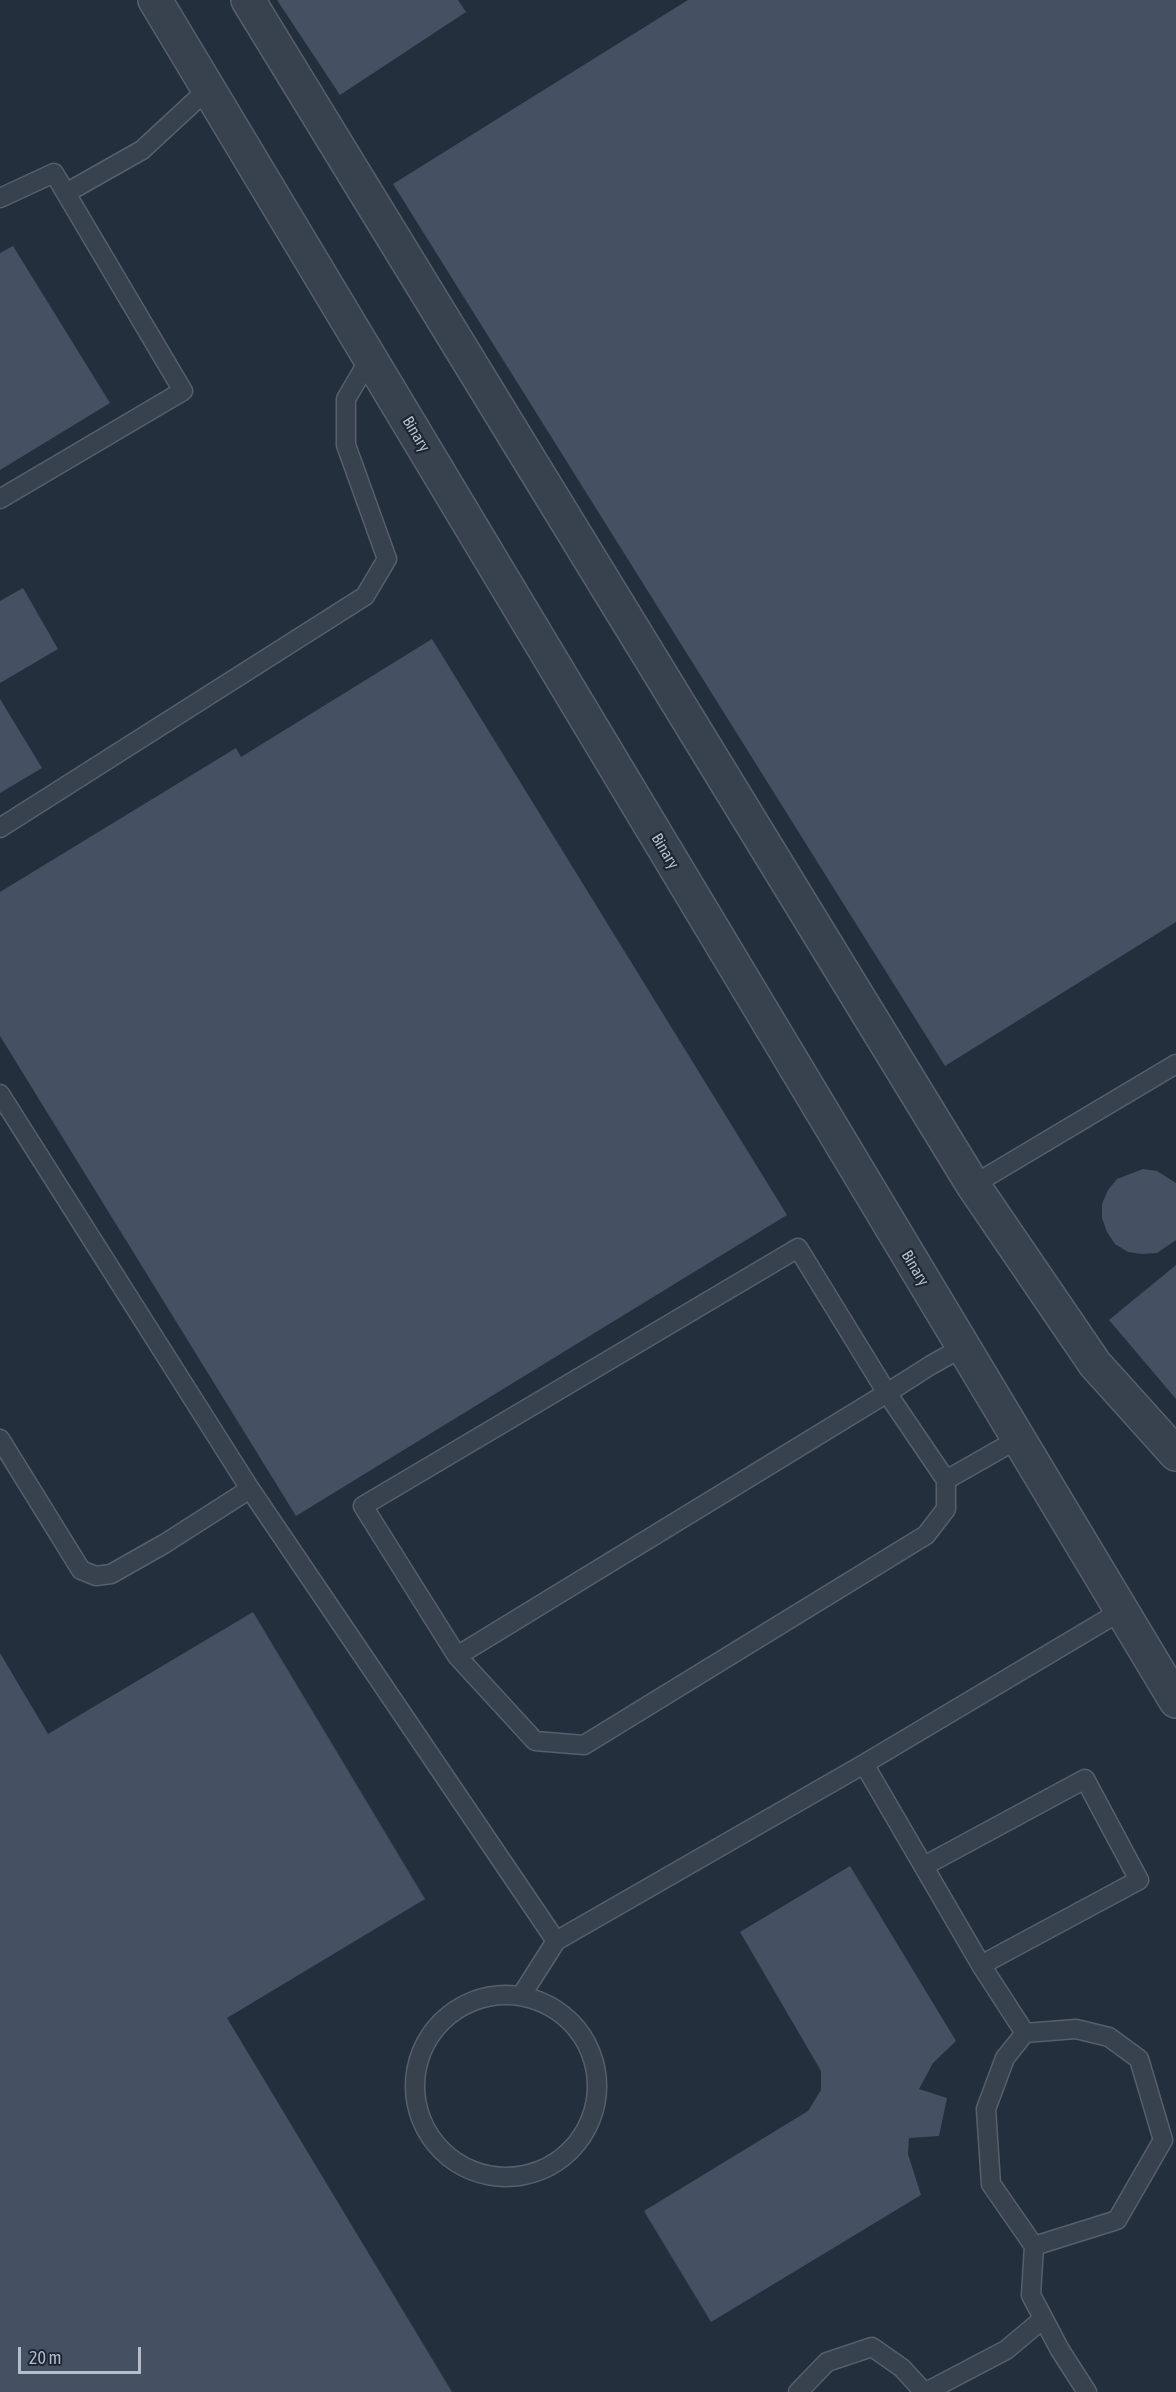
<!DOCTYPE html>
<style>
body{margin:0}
#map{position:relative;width:1176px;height:2392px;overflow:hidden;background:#242f3e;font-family:"Asap Condensed",sans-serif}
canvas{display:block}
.scale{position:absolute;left:18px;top:2347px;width:123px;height:27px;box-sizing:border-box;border:3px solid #b4bcc9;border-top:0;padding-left:8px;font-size:18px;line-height:21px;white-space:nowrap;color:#b4bcc9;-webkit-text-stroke:4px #1d2633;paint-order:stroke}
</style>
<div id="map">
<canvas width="1176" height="2392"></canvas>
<div class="scale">20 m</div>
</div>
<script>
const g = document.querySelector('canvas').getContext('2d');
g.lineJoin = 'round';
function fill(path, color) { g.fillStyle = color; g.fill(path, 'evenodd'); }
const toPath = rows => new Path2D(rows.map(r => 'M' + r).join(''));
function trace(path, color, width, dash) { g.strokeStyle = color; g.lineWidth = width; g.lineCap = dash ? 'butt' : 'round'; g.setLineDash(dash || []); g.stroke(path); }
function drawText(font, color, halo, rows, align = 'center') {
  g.font = font + ' "Asap Condensed",sans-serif'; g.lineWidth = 4.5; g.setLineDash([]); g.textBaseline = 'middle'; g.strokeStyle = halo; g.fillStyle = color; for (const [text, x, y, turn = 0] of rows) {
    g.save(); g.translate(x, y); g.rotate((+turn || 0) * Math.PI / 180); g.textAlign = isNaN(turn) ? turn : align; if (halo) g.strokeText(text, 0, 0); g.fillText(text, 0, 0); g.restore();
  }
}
const building = toPath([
 [277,0,458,0,466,12,340,95],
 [688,0,1176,0,1176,922,945,1066,393,184],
 [13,246,110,403,0,470,0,253],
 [23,588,58,649,0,683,0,601],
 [432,639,787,1215,296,1516,0,1036,0,892,236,748,241,757],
 [0,699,42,768,0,793],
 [1143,1169,1157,1171,1176,1183,1176,1240,1157,1253,1142,1254,1128,1252,1115,1244,1107,1232,1102,1218,1102,1204,1108,1190,1117,1179],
 [1176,1265,1176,1399,1109,1320],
 [253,1612,425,1899,227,2018,452,2392,0,2392,0,1653,48,1734],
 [850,1866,956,2041,933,2063,919,2089,947,2098,939,2136,909,2138,908,2154,921,2195,711,2322,644,2211,808,2111,821,2090,821,2071,740,1932]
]);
const service = toPath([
 [66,193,142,150,209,88],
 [0,198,54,173,183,391,0,499],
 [0,828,365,596,387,559,346,445,346,399,370,358],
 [0,1094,250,1489,556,1941],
 [973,1185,1176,1064],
 [0,1439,81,1570,96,1576,111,1574,164,1544,250,1489],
 [946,1480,1018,1439],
 [457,1656,535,1741,584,1745,926,1535,946,1509,946,1480,887,1393,798,1248,363,1506,457,1656,887,1393,931,1365,963,1347],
 [864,1764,981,1965,1025,2033],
 [924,1866,1085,1779,1139,1880,981,1965],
 '415 2086a91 91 0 1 1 182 0a91 91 0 1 1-182 0Z',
 [521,1996,556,1941,864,1764,1121,1611],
 [1076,2029,1109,2037,1139,2059,1163,2140,1117,2220,1034,2246,991,2184,986,2109,1005,2058,1025,2033,1076,2029],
 [1034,2246,1031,2295,1060,2350,1087,2392],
 [798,2392,827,2362,872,2347,902,2368,924,2392],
 [926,2392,1006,2350,1043,2319]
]);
const minor = toPath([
 [155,0,1176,1701],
 [248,0,973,1185,1095,1364,1176,1454]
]);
const streetNames = [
 ["Binary",416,434,59],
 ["Binary",665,851,59],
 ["Binary",915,1268,59]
];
fill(building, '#455162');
trace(service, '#565f6c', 21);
trace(minor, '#565f6c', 36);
trace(service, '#38414e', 18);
trace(minor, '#38414e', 33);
drawText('16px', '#b4bcc9', '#1d2633', streetNames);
</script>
